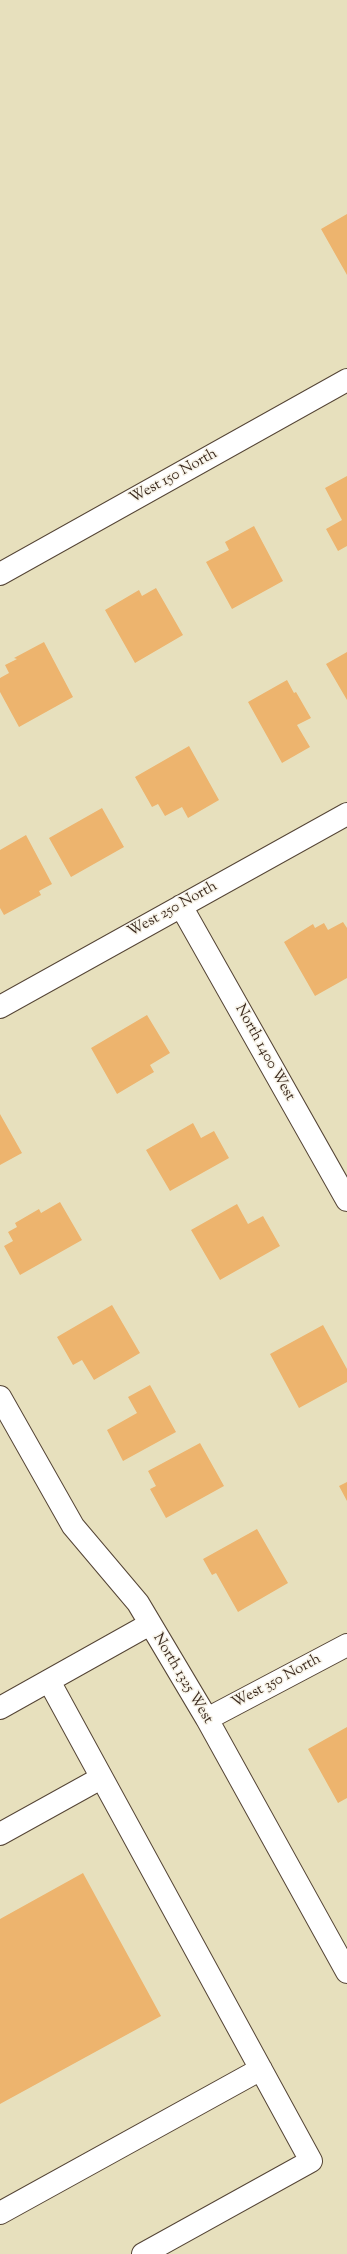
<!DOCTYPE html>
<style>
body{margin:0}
canvas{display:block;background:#e7e0bd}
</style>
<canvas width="347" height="2254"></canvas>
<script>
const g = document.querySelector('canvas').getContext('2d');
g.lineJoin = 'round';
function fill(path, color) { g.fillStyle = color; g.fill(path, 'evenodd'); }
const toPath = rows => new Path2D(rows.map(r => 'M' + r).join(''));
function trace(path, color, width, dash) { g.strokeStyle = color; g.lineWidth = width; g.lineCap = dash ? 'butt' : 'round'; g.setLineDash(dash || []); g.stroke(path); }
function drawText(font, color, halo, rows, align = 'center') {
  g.font = font + ' "Sorts Mill Goudy",serif'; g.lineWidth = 3; g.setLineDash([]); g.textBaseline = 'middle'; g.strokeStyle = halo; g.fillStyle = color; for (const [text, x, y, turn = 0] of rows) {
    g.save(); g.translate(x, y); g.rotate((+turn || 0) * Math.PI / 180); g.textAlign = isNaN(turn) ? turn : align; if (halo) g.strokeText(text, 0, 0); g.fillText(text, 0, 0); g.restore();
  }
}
const building = toPath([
 [347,214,347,275,321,229],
 [347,476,347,546,338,551,326,529,342,520,325,488],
 [254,526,283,581,232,609,206,562,229,550,225,542],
 [156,588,183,635,135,663,105,610,139,590,142,596],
 [44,642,73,697,19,727,0,692,0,678,9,673,5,665,17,659,14,658],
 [347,652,347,700,326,664],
 [287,680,294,693,296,692,311,718,297,725,310,747,282,763,248,702],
 [189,746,219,800,188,818,182,807,165,816,158,804,152,807,135,777],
 [102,808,124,847,71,877,49,838],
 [26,835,52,884,39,891,41,895,4,915,0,908,0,850],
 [343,922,347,928,347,978,315,996,284,942,313,924,315,928,324,923,328,930],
 [147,1015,170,1053,150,1065,154,1072,117,1094,91,1048],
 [0,1114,22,1153,0,1165],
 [193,1123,201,1138,214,1131,229,1158,170,1191,146,1150],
 [60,1202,82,1240,20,1275,4,1246,13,1241,8,1232,17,1227,15,1223,39,1209,41,1213],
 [237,1204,248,1224,263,1216,280,1246,220,1280,191,1230],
 [112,1305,140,1353,94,1380,82,1360,73,1365,57,1337],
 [323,1325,347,1369,347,1382,299,1408,270,1354],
 [150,1385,176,1432,123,1461,107,1430,137,1413,128,1397],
 [200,1443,224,1486,166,1518,150,1489,156,1486,148,1471],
 [347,1482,347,1501,339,1486],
 [257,1529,288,1583,238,1612,216,1573,212,1575,203,1559],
 [347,1727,347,1798,338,1803,308,1749],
 [83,1873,161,2016,0,2104,0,1919]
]);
const minor = toPath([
 [0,574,347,380],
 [181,906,347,1200],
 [0,1007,347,814],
 [0,1397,73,1526,138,1603,207,1719,347,1972],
 [49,1681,311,2161,143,2254],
 [0,1708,150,1624],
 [207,1719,347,1645],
 [0,1834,101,1778],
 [0,2213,261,2069]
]);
const streetNames = [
 ["West 150 North",174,477,-29],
 ["West 250 North",173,910,-29],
 ["North 1400 West",264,1053,61],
 ["North 1325 West",182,1679,59],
 ["West 350 North",277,1682,-28]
];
fill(building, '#edb46e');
trace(minor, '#554536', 24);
trace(minor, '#fff', 22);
drawText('15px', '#3b2a1e', '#f7f3e8', streetNames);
</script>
